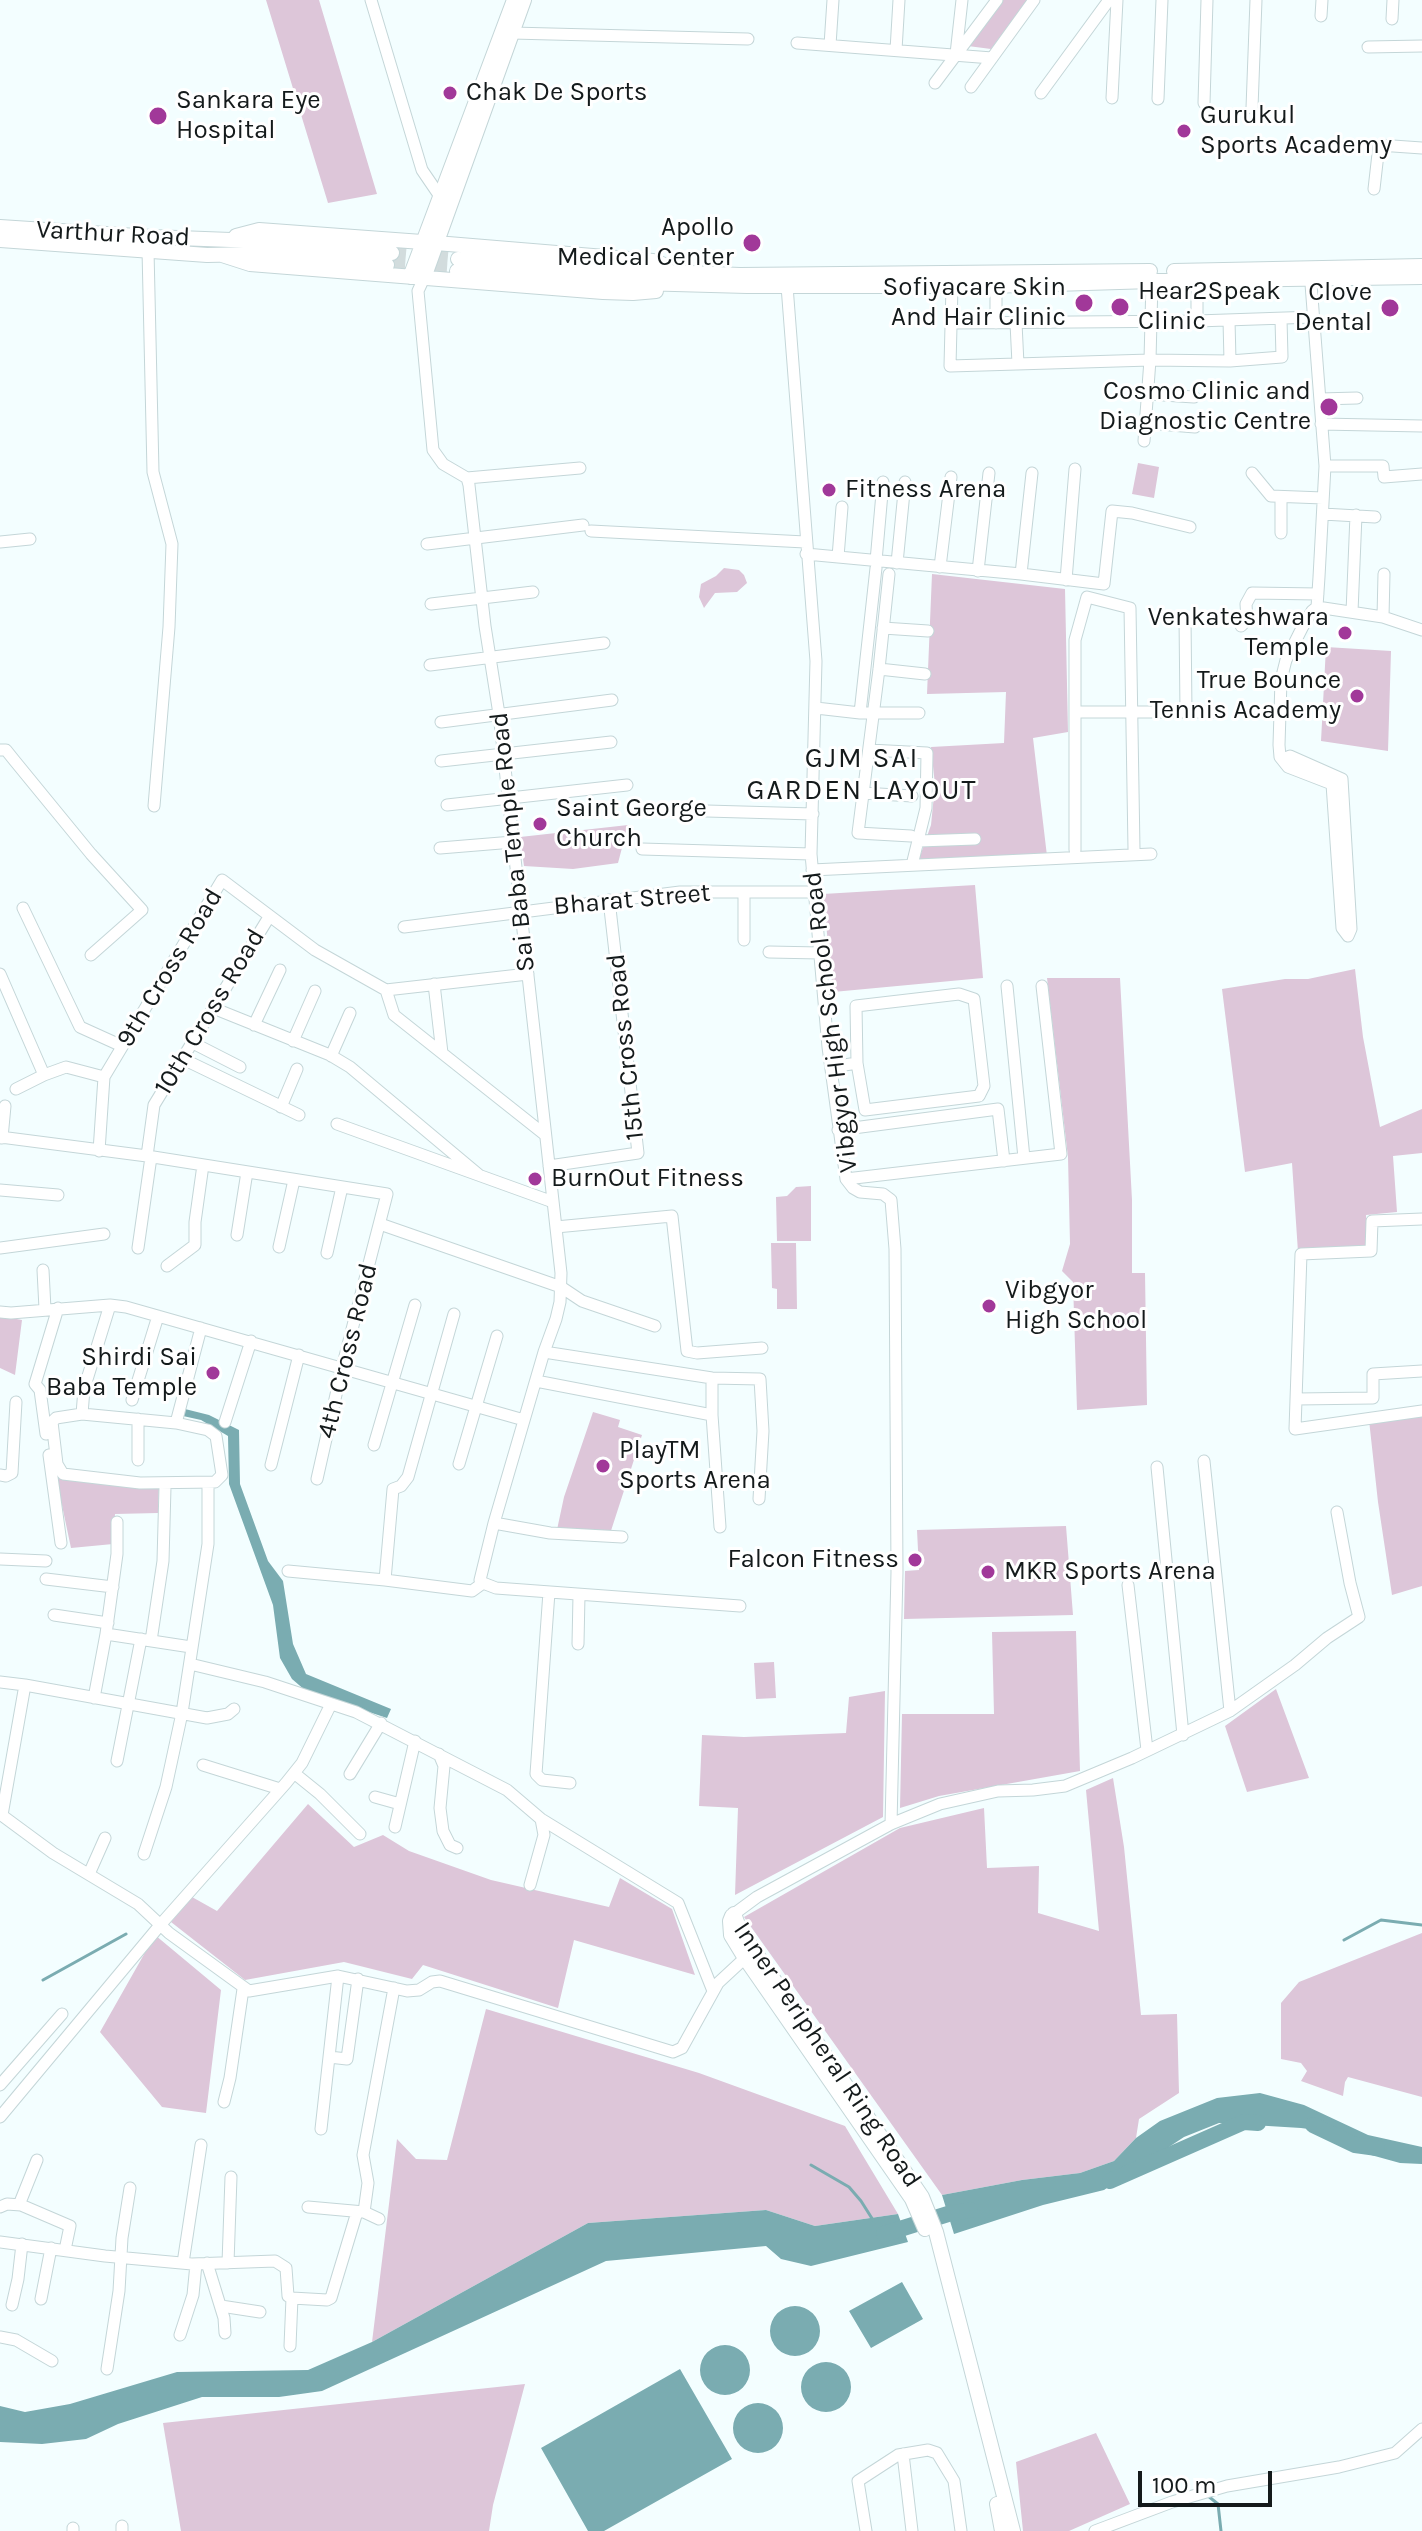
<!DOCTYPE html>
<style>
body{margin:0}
#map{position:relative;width:1422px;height:2531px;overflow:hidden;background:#f3feff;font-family:Karla,sans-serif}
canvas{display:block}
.scale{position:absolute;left:1138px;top:2471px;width:134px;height:36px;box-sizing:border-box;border:4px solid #141a1b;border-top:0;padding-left:10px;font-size:24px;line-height:28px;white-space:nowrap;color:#141a1b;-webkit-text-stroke:6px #fff;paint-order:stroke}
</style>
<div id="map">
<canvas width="1422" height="2531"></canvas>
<div class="scale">100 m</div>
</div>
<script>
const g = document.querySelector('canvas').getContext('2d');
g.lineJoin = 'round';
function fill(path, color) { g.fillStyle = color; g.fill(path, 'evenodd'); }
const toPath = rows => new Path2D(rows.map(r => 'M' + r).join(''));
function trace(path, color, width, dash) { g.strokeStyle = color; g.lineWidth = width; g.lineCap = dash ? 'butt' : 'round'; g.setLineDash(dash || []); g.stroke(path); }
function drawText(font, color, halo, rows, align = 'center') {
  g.font = font + ' Karla,sans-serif'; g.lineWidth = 6; g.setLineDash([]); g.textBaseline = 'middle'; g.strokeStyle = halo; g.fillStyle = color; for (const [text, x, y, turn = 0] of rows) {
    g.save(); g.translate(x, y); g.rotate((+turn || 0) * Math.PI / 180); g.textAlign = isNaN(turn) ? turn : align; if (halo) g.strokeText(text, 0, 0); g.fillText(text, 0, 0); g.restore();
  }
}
const green = toPath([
 [266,0,319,0,377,194,328,203],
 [1003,0,1027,0,991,49,968,46],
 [1138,463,1159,467,1154,498,1132,494],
 [724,568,739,570,744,575,747,583,737,592,715,593,704,608,699,597,701,584,716,576],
 [932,574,1065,589,1068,732,1033,738,1047,856,918,862,931,825,935,785,931,747,1004,743,1006,692,927,694],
 [1326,647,1391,651,1388,751,1321,741],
 [628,825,618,863,573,869,524,866,520,837],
 [975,885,983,978,833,992,823,894],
 [1355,969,1363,1037,1380,1127,1422,1109,1422,1153,1393,1156,1397,1212,1366,1215,1368,1246,1298,1252,1292,1163,1245,1172,1222,989,1285,979,1308,979],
 [1047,978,1120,978,1132,1200,1132,1273,1145,1273,1147,1405,1077,1410,1073,1282,1062,1271,1070,1244,1068,1157],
 [811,1186,811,1241,777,1241,776,1197,787,1196,796,1187],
 [771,1243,796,1243,797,1309,777,1309,777,1289,772,1288],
 [0,1316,22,1320,15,1375,0,1368],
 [1422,1411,1422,1586,1392,1595,1378,1502,1369,1420],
 [593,1412,620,1420,618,1427,642,1435,608,1540,555,1539,564,1497],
 [56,1477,159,1485,158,1513,115,1514,113,1544,71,1548],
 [1066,1526,1073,1615,904,1619,905,1571,919,1570,917,1530],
 [1076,1631,1080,1771,939,1796,900,1808,902,1714,994,1714,992,1632],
 [774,1662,776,1698,756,1699,754,1663],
 [1276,1689,1309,1778,1247,1792,1225,1726],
 [885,1691,883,1817,735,1895,738,1808,699,1806,702,1735,744,1737,846,1733,849,1697],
 [1113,1778,1124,1847,1141,2015,1177,2014,1179,2093,1139,2119,1136,2138,1114,2161,1080,2173,1022,2180,942,2195,744,1917,900,1828,984,1808,987,1868,1039,1866,1038,1913,1099,1931,1086,1790],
 [308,1804,354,1847,383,1835,409,1851,491,1880,609,1907,620,1878,672,1909,695,1975,574,1940,558,2008,423,1965,412,1979,344,1962,245,1980,171,1922,192,1897,217,1911],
 [1422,1933,1422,2097,1348,2077,1345,2082,1343,2096,1301,2081,1307,2071,1301,2063,1281,2059,1281,2003,1299,1982],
 [155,1935,221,1990,206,2113,162,2107,100,2032],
 [486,2009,699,2073,845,2126,898,2214,815,2226,766,2210,588,2223,372,2342,397,2139,416,2159,447,2160],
 [525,2384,493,2505,489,2531,181,2531,163,2423],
 [1096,2433,1130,2504,1069,2531,1023,2531,1016,2462]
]);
const water = toPath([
 [185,1409,209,1415,239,1430,240,1484,268,1561,283,1581,293,1644,306,1674,391,1709,387,1718,306,1691,292,1679,280,1658,273,1605,229,1484,228,1436,201,1420,183,1416],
 [1260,2093,1304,2105,1368,2135,1422,2147,1422,2164,1400,2163,1371,2155,1338,2133,1301,2128,1219,2123,1184,2137,1104,2190,1043,2205,954,2234,942,2195,1022,2180,1080,2173,1114,2161,1136,2138,1160,2121,1217,2098],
 [766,2210,815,2226,898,2214,908,2242,811,2266,781,2259,766,2246,606,2261,322,2391,279,2397,202,2397,118,2424,86,2439,42,2444,0,2442,0,2406,25,2412,70,2404,177,2372,308,2370,372,2342,588,2223],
 [902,2282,923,2319,871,2348,849,2311],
 '770 2331a25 25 0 1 1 50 0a25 25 0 1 1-50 0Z',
 '700 2370a25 25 0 1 1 50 0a25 25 0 1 1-50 0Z',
 '801 2387a25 25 0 1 1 50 0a25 25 0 1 1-50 0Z',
 [680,2369,732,2459,604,2531,588,2531,541,2448],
 '733 2428a25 25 0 1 1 50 0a25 25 0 1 1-50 0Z'
]);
const stream = toPath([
 [1344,1940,1381,1920,1422,1925],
 [43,1980,126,1934],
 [811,2165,849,2187,861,2201,873,2220],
 [1208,2496,1218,2504,1221,2531]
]);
const river = toPath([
 [1313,2125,1355,2145,1377,2148],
 [1110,2181,1244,2122,1258,2123],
 [884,2234,948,2214,970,2210]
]);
const majorTunnel = toPath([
 [392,253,458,259],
 [391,266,457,271]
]);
const minor = toPath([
 [371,0,422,170,439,195],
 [1321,16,1322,0],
 [1392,19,1393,0],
 [512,33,748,39],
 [797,43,992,58],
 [830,45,833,0],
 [1368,47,1422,46],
 [896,50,899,0],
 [956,54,962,0],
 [935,83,997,0],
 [971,87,1034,0],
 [1041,93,1109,0],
 [1112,98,1117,0],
 [1158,99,1162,0],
 [1204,103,1207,0],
 [1252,108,1256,0],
 [1374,189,1379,145,1422,148],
 [148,250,153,472,172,544,169,627,154,806],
 [1310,271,1325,466,1319,577,1317,607,1312,611,1302,628,1286,660,1281,680,1279,745,1280,757,1288,767,1332,784,1342,928,1348,936],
 [424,278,418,291,433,450,443,464,467,478,469,485,485,626,499,714,561,1273,560,1302,556,1319,544,1352,494,1523,480,1580,483,1583],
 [787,286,816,661,811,854,828,1047,846,1179,853,1188,860,1192,883,1194,891,1200,895,1249,897,1572,891,1824],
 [952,286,950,366,1150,360,1230,361,1282,357,1281,319],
 [996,286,996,323],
 [1229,320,1230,361],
 [1197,321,1197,280],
 [952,323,1197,321,1314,317],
 [1016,323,1018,364],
 [1148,394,1194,397],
 [1320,399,1357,398],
 [1146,423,1195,427],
 [1321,424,1422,426],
 [1144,441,1150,360,1152,281],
 [1325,466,1383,466,1384,477,1422,474],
 [1252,473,1271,496,1323,498],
 [467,478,580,468],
 [1323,514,1375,517],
 [591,531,805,542],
 [1281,533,1281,497],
 [0,542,30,539],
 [427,544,583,525],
 [806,554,1021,574,1104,584,1112,511,1132,513,1190,527],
 [838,557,842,507],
 [876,561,883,482],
 [897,563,905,482],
 [940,567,951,477],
 [978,571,989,473],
 [889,574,879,669,858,833,911,836],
 [1021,574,1032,473],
 [1066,580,1075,469],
 [431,604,533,592],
 [1317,607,1383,617,1422,630],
 [1352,612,1356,515],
 [1383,617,1384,574],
 [1185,618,1186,712],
 [1241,626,1247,620,1246,604,1252,593,1318,594],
 [883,628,928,631],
 [430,665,604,643],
 [879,669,925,674],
 [816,708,860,713,919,713],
 [1075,712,1217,712],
 [860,713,876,568],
 [441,722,612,700],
 [0,750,6,750,14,760,91,854,142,910,91,955],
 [869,750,927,753,926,808,912,865],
 [1283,759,1290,756,1342,779,1351,929,1348,936],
 [441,761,611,742],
 [863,793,912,796],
 [447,805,627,785],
 [636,809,813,814],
 [919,841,975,839],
 [440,848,513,842],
 [642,849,811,854],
 [1075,850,1075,640,1087,597,1130,608,1134,849],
 [812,870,1151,854],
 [23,908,80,1027,122,1046],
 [404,927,680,892,813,892],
 [744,940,744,892],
 [769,952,820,953],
 [0,974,44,1075,66,1067,104,1077],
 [434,984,442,1053],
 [1007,986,1024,1158],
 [386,990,394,1015,544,1134],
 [213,1008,330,1055,350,1067,479,1175],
 [254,1025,280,970],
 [293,1041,315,991],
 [193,1043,240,1067],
 [331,1056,350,1013],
 [183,1059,299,1115],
 [832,1067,857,1063,856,1006,959,994,974,999,984,1086,979,1096,865,1110,857,1063],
 [16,1089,44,1075],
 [281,1107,297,1069],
 [337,1124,553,1202],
 [838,1130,998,1109,1004,1161],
 [0,1137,147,1156,387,1194,342,1368,317,1479],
 [2,1138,5,1106],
 [99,1151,104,1077,222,880,315,950,386,990,528,974],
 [147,1156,154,1105,269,917],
 [549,1166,638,1153,609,900],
 [846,1179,1061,1154,1042,986],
 [0,1190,58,1195],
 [1422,1219,1372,1221,1371,1251,1301,1254,1295,1429,1422,1411],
 [380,1224,561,1287,582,1301,655,1326],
 [556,1227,672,1216,687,1351,697,1353,762,1348],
 [237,1235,247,1172],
 [279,1247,294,1180],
 [0,1248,104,1234],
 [138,1248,151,1157],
 [327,1253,342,1187],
 [167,1266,195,1245,195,1222,203,1165],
 [43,1270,45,1309],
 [0,1312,11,1313,110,1305,126,1307,524,1420],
 [544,1352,712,1378,760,1379,763,1431,759,1499],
 [712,1378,712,1415,720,1527],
 [536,1381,712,1415],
 [1297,1399,1373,1398,1373,1374,1422,1371],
 [132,1400,158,1316],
 [82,1414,176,1423,208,1430,216,1436,222,1475,215,1482,140,1483,63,1474,57,1464,52,1422,56,1418,82,1414],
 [82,1414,84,1389,110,1305],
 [138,1419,138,1460],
 [225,1422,251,1341],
 [176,1423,201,1328],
 [46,1434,40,1390,35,1384,58,1308],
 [374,1445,415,1305],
 [49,1455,61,1543],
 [1204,1461,1230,1711],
 [459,1464,497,1336],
 [271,1465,299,1355],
 [1157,1467,1183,1735],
 [0,1475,6,1476,12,1473,16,1402],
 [494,1523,550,1533,622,1537],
 [0,1559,46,1561],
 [288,1571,385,1580,472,1591,483,1583],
 [46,1579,113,1587],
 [385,1580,393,1489,401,1486,408,1477,454,1314],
 [483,1583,496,1588,740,1606],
 [1128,1585,1147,1750],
 [549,1592,536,1774,542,1780,570,1783],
 [54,1615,108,1623],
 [106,1634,117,1554,117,1522],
 [151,1641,163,1561,165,1487],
 [578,1644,579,1595],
 [190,1664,265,1682,356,1712,507,1790,541,1819,678,1903,713,1991],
 [0,1682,25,1685],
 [94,1698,106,1634,191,1647],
 [439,1754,444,1766,440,1808,443,1831,450,1845,457,1848],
 [117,1761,141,1639],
 [203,1765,280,1789],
 [294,1773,320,1794,360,1834],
 [350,1774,381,1723],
 [375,1797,400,1804],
 [0,1814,53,1853,138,1904,169,1933,249,1991,338,1976,407,1991,419,1990,432,1982,440,1981,673,2052,682,2048,718,1983,745,1958],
 [2,1815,25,1685,207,1718,228,1714,234,1709],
 [395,1827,415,1741],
 [144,1854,166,1787,182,1713,208,1544,208,1488],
 [89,1874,105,1838],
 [530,1885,544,1835,541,1819],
 [734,1914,757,1897,891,1824,940,1804,998,1791,1033,1790,1065,1786,1132,1758,1230,1711,1295,1665,1327,1638,1359,1617,1350,1583,1337,1512],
 [329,2057,338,1976],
 [0,2085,62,2014],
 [224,2102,230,2078,243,1989],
 [0,2117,161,1924,286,1783,302,1763,331,1704],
 [321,2129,329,2057,347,2059,358,1979],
 [19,2205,37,2160],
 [0,2207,7,2204,21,2205,70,2226,65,2250],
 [308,2207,364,2212,379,2219],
 [364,2212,368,2183,363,2155,394,1988],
 [0,2242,105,2256,192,2264,275,2261,286,2268,288,2296,292,2298,327,2300,331,2298,357,2212],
 [183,2263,201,2145],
 [207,2263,224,2318,225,2333],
 [228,2263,231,2177],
 [41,2299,51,2248],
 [12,2305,18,2279,22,2244],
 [221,2306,260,2312],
 [180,2335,193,2295,196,2264],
 [0,2337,16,2340,52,2361],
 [290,2346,292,2298],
 [107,2369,119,2291,122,2238,130,2188],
 [903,2454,912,2531],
 [122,2526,122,2531],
 [73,2528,73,2531],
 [866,2531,858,2481,898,2455,928,2450,937,2453,954,2481,961,2531],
 [1095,2531,1172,2502,1227,2486,1339,2467,1395,2453,1422,2429]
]);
const major = toPath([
 [0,227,152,237,257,241,392,253],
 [236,236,259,230,422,242],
 [0,240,207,255,255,254,387,265],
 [436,243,653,261,662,264,669,271],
 [222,255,250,264,603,292,633,293,656,291],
 [458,259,642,271,740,275,1150,271],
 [457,271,639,283,747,286,989,286,1152,281,1422,277],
 [1174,271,1422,266],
 [410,277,514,0],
 [424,278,524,0],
 [734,1914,740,1930,922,2197,936,2232,1013,2531],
 [732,1916,730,1921,731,1935,745,1958,912,2199,925,2229],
 [997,2504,1002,2531]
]);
const markers = [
 [450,93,8,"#a13899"],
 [158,116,10,"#a13899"],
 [1184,131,8,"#a13899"],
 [752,243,10,"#a13899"],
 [1084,303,10,"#a13899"],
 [1120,307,10,"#a13899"],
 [1390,308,10,"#a13899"],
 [1329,407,10,"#a13899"],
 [829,490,8,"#a13899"],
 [1345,633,8,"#a13899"],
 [1357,696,8,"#a13899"],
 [540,824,8,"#a13899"],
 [535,1179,8,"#a13899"],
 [989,1306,8,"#a13899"],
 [213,1373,8,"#a13899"],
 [603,1466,8,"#a13899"],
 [915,1560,8,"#a13899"],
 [988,1572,8,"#a13899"]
];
const poiNames = [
 ["Chak De Sports",466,93],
 ["Sankara Eye",176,101],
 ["Hospital",176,131],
 ["Gurukul",1200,116],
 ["Sports Academy",1200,146],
 ["Apollo",734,228,"right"],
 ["Medical Center",734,258,"right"],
 ["Sofiyacare Skin",1066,288,"right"],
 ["And Hair Clinic",1066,318,"right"],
 ["Hear2Speak",1138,292],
 ["Clinic",1138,322],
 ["Clove",1372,293,"right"],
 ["Dental",1372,323,"right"],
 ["Cosmo Clinic and",1311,392,"right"],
 ["Diagnostic Centre",1311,422,"right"],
 ["Fitness Arena",845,490],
 ["Venkateshwara",1329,618,"right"],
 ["Temple",1329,648,"right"],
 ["True Bounce",1341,681,"right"],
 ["Tennis Academy",1341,711,"right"],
 ["Saint George",556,809],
 ["Church",556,839],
 ["BurnOut Fitness",551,1179],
 ["Vibgyor",1005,1291],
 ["High School",1005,1321],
 ["Shirdi Sai",197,1358,"right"],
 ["Baba Temple",197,1388,"right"],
 ["PlayTM",619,1451],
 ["Sports Arena",619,1481],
 ["Falcon Fitness",899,1560,"right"],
 ["MKR Sports Arena",1004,1572]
];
const streetNames = [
 ["Varthur Road",113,234,3],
 ["Sai Baba Temple Road",513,842,-96],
 ["Bharat Street",632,900,-5],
 ["9th Cross Road",170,968,-59],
 ["10th Cross Road",210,1012,-59],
 ["Vibgyor High School Road",831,1022,-97],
 ["15th Cross Road",626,1047,-96],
 ["4th Cross Road",348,1351,-76],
 ["Inner Peripheral Ring Road",827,2055,56]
];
const neighbourhoodNames = [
 ["GJM SAI",862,759],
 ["GARDEN LAYOUT",862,791]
];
fill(green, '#ddc6d9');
fill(water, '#7aacb1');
trace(stream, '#7aacb1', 3);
trace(river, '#7aacb1', 16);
trace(majorTunnel, '#d2dcdd', 14, [14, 7]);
trace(minor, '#c4d6d8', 13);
trace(major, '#c4d6d8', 16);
trace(minor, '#fff', 11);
trace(major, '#fff', 14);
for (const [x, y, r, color] of markers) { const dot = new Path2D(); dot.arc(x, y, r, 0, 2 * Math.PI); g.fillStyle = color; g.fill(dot); trace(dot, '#fff', 3); }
drawText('26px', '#141a1b', '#fff', poiNames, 'left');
drawText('26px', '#141a1b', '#fff', streetNames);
g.letterSpacing = '2px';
drawText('28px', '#141a1b', '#fff', neighbourhoodNames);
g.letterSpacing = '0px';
</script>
